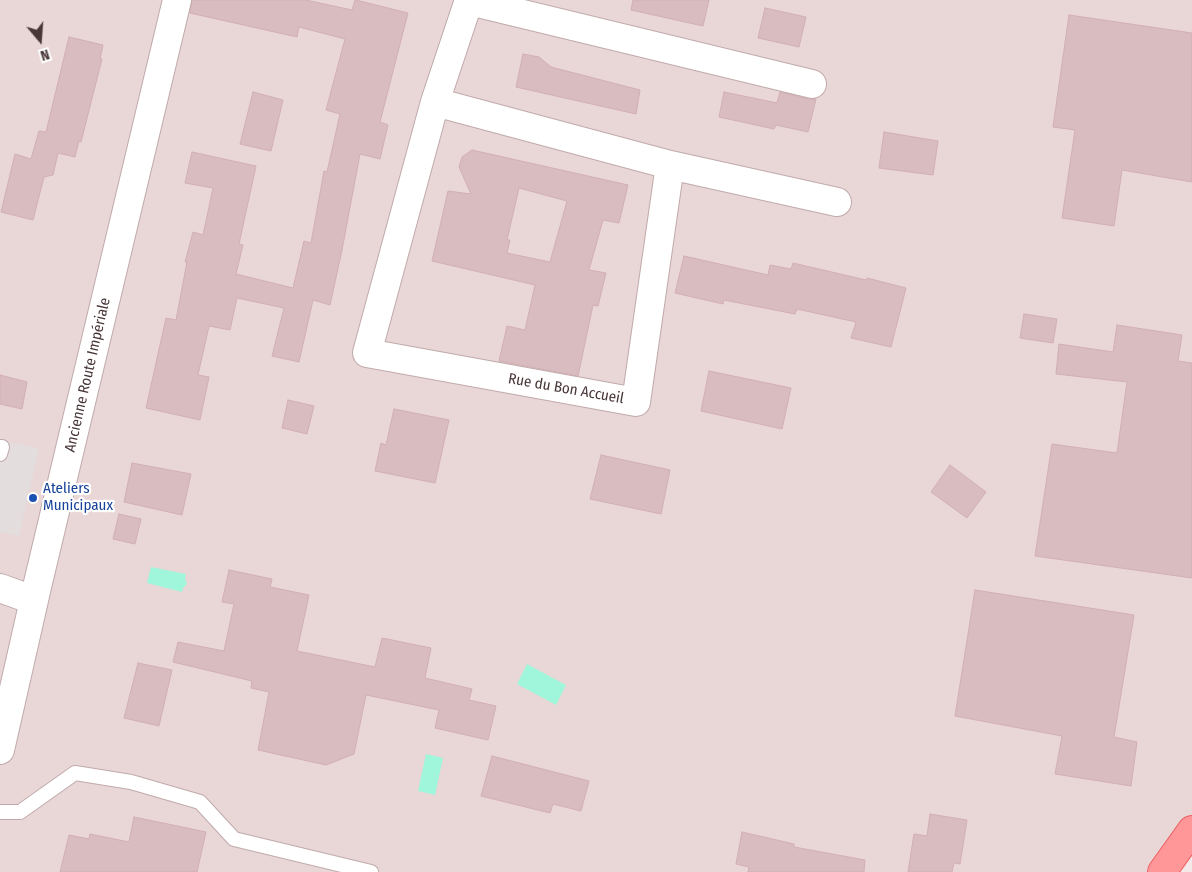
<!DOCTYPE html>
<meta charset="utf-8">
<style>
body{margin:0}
#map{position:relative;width:1192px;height:872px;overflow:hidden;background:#f5e8e8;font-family:"Fira Sans Condensed",sans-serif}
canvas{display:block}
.north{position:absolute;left:15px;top:15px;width:50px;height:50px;-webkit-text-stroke:4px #fff;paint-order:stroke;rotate:162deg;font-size:14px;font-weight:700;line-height:20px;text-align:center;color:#493638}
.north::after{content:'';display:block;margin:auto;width:18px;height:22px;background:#493638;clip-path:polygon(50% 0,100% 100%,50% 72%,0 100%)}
</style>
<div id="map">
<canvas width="1192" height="872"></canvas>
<div class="north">N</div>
</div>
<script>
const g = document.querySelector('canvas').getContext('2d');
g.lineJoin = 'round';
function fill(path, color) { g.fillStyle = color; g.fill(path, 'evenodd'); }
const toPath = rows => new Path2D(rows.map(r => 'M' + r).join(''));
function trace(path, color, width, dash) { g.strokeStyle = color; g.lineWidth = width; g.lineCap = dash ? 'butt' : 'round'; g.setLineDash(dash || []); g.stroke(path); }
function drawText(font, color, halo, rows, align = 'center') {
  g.font = font + ' "Fira Sans Condensed",sans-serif'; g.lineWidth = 4.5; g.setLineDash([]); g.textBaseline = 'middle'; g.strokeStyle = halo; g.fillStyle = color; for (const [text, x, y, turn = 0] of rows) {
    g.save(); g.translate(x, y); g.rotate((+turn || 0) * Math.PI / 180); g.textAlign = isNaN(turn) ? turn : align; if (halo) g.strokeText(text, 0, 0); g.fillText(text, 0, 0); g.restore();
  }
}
const residential = toPath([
 [0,0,1192,0,1192,830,1162,872,0,872]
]);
const parking = toPath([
 [0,440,39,449,19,536,0,532]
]);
const water = toPath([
 [151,567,186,574,185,579,187,584,183,588,182,592,147,583],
 [527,664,566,685,556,705,517,684],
 [426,754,443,758,435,795,418,791]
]);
const building = toPath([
 [192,0,306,0,352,10,355,0,356,0,408,13,380,122,388,125,380,159,360,154,342,250,330,305,313,300,299,362,272,356,284,308,237,298,230,330,209,326,198,375,209,377,200,420,146,408,166,318,176,320,187,262,185,262,193,232,203,235,213,188,185,183,192,152,256,166,239,244,243,245,236,274,293,288,304,241,311,243,324,171,327,172,340,114,326,110,345,39,299,27,297,37,190,13,192,0],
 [633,0,709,0,703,26,631,10,633,0],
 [765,8,806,17,799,47,758,38,765,8],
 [1069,15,1192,33,1192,182,1122,170,1114,226,1062,218,1075,130,1053,127,1069,15],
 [69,37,103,45,100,59,102,59,81,142,79,141,75,157,58,153,53,175,44,177,33,220,1,212,15,154,31,159,39,131,46,132,69,37],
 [523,54,539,57,551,67,640,90,636,114,516,87,523,54],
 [253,92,283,100,271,151,240,144,253,92],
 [724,92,777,103,780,92,808,99,816,99,808,132,776,125,774,129,719,117,724,92],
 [884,132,938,141,933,175,879,168,884,132],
 [472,150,628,185,619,223,603,220,589,270,606,273,598,306,593,305,578,376,499,361,507,326,525,330,535,285,432,261,448,191,471,194,459,167,462,157,472,150],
 [519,188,567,201,550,262,507,253,510,240,507,240,519,188],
 [684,256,768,275,770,265,791,269,793,263,866,280,867,278,906,288,891,347,851,338,856,322,797,309,795,314,724,300,723,304,675,293,684,256],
 [1024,314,1057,319,1053,343,1020,338,1024,314],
 [1117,325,1182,335,1178,361,1192,363,1192,578,1035,556,1052,444,1117,453,1127,382,1056,374,1059,344,1113,352,1117,325],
 [709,371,791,388,782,429,701,411,709,371],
 [0,375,27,382,22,409,0,404,0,375],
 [288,400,314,406,307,434,282,428,288,400],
 [394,409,449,420,435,483,375,471,381,443,386,445,394,409],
 [601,455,670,470,661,514,590,499,601,455],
 [132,463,191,474,182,515,124,502,132,463],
 [950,465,986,492,967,518,931,492,950,465],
 [119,514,141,519,135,544,113,539,119,514],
 [229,570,272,579,270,587,309,595,297,651,375,667,382,638,431,648,425,678,472,689,469,700,496,706,488,740,435,728,439,710,366,695,354,754,326,765,258,750,269,692,251,688,252,681,173,662,178,642,224,651,234,604,222,602,229,570],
 [975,590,1134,615,1114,737,1137,742,1131,786,1055,774,1062,736,955,716,975,590],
 [138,663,172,670,159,726,124,718,138,663],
 [492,756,589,781,581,811,553,804,550,813,481,796,492,756],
 [930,814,967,820,960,864,954,863,952,872,908,872,914,834,927,836,930,814],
 [134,817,206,832,197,872,60,872,69,835,89,839,90,834,129,842,134,817],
 [742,832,794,844,794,847,865,860,864,872,748,872,749,867,736,864,742,832]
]);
const service = toPath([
 [0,447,2,447,0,454],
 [0,812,20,812,75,773,131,782,200,802,234,839,371,872]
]);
const minor = toPath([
 [469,1,812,84],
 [435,102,670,165,636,402,367,353,435,102,469,0],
 [670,165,837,202],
 [0,588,33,600],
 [0,750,37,587,177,0]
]);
const primary = toPath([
 [1162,872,1192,830]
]);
const markers = [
 [33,498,5,"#1a4fb4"]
];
const streetNames = [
 ["Ancienne Route Impériale",88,375,-77],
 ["Rue du Bon Accueil",566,389,10]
];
const transitNames = [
 ["Ateliers",43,489],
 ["Municipaux",43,506]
];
fill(residential, '#e9d6d6');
fill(parking, '#e3ddde');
fill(water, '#a0f6db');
fill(building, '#d8bcc0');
trace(building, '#d3afb3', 1);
trace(service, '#c1aaab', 16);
trace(minor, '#c1aaab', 30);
trace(primary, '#ed5e62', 30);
trace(service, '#fff', 14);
trace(minor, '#fff', 28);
trace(primary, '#ff9798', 28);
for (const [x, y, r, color] of markers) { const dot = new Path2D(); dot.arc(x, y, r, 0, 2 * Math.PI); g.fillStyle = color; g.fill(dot); trace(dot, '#fff', 2); }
drawText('15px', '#493638', '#fff', streetNames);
drawText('15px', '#164399', '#fff', transitNames, 'left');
</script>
